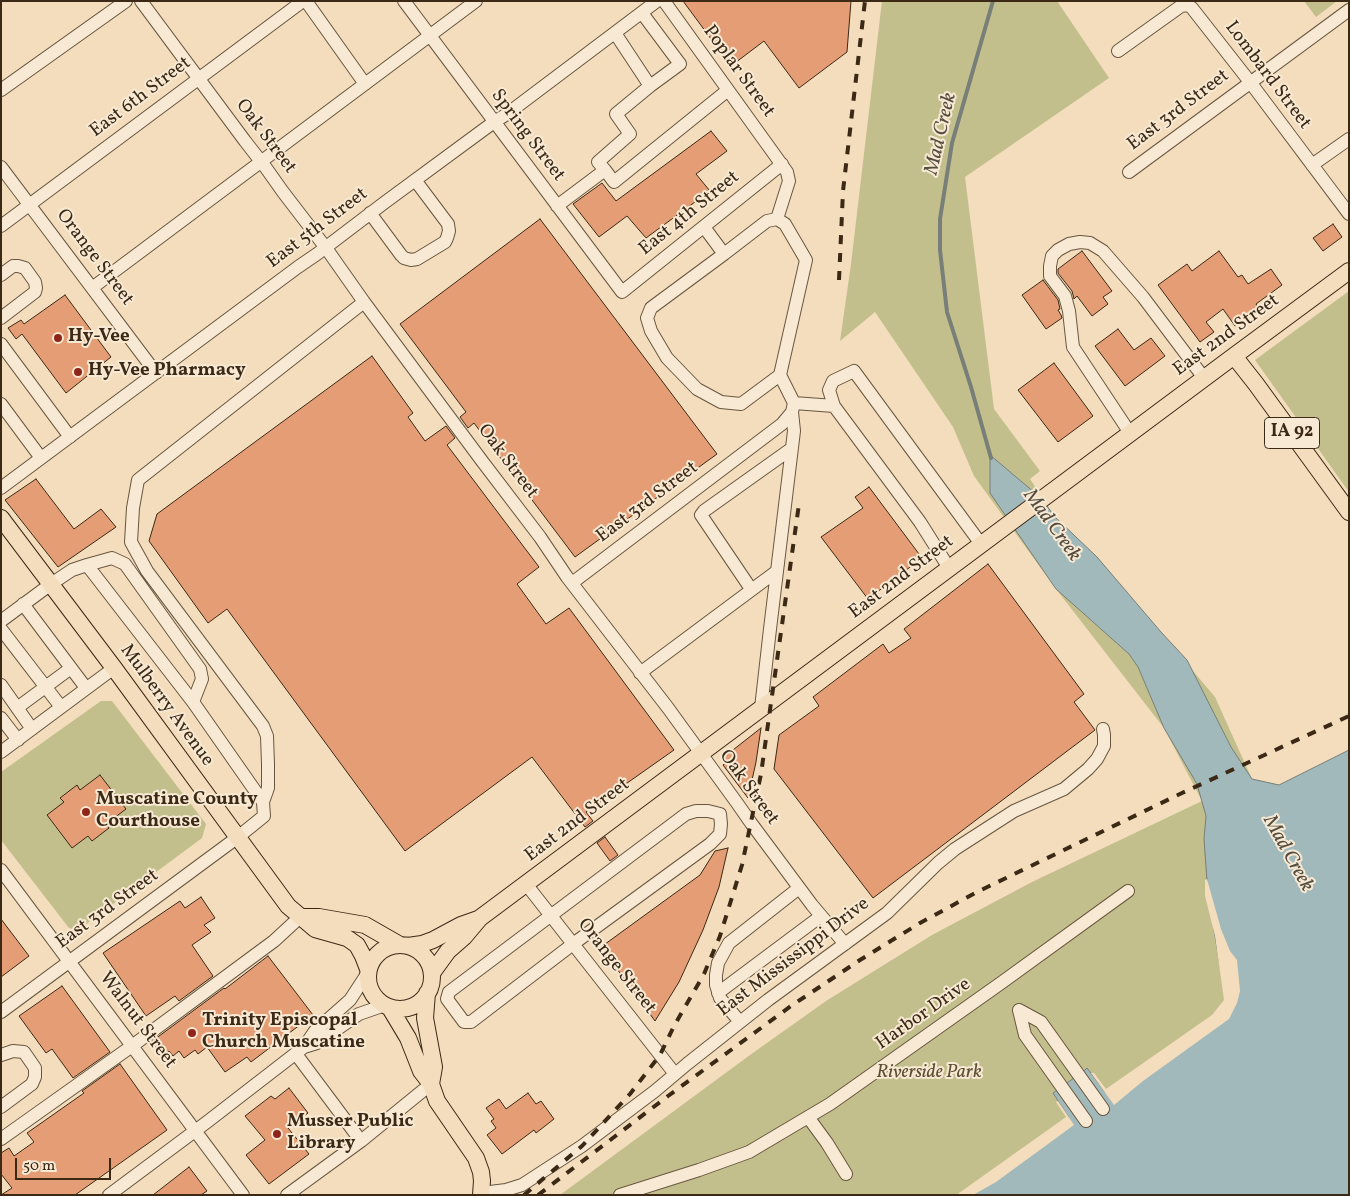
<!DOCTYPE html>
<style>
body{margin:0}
#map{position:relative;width:1350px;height:1196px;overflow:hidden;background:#f3ddbc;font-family:Vollkorn,serif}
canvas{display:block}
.frame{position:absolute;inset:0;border:2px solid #3b2916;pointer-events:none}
.scale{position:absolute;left:15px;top:1158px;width:96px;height:22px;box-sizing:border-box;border:2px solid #3b2916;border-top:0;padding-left:6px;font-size:15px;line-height:18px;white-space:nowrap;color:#3b2916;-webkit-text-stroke:4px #f7e9d3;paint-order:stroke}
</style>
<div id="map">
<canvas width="1350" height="1196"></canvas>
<div class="frame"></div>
<div class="scale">50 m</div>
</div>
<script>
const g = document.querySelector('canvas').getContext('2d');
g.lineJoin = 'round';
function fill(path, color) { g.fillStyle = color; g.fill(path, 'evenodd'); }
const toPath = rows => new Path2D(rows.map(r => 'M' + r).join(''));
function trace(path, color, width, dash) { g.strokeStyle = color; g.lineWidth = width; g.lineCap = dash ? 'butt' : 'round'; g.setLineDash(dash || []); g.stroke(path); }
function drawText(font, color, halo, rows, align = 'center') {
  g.font = font + ' Vollkorn,serif'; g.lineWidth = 4; g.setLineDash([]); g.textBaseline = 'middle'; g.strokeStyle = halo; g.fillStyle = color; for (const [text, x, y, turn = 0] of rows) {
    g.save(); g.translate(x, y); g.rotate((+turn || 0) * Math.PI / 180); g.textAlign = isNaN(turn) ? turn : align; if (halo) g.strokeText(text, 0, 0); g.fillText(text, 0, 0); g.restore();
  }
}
const green = toPath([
 [882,1,1057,1,1109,78,965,177,994,409,1040,471,1030,479,1055,517,1097,557,1215,697,1252,779,1279,785,1349,750,1226,1001,1214,1017,1105,1092,1087,1068,1053,1093,1069,1118,960,1195,560,1195,750,1055,826,1001,932,935,1032,882,1202,801,1164,728,1056,589,974,476,953,427,875,312,840,341,851,264],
 [1304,1,1337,1,1316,17],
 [1349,291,1349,492,1255,360],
 [101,701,112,701,206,824,202,838,78,930,69,928,1,840,1,772]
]);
const water = toPath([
 [990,455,1041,498,1055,517,1097,557,1161,632,1187,660,1231,747,1252,779,1279,785,1349,750,1349,1195,960,1195,1069,1118,1053,1093,1085,1070,1087,1068,1105,1092,1214,1017,1226,1001,1208,895,1204,839,1206,816,1197,784,1164,728,1138,667,1129,654,1056,589,990,493,990,455]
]);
const pier = toPath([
 [1207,879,1221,929,1230,951,1237,960,1240,991,1237,1003,1229,1019,1143,1081,1114,1105,1091,1073,1094,1073,1106,1089,1212,1015,1224,1000,1215,936,1205,896,1205,880],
 [1058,1101,1074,1125,996,1182,973,1195,958,1195,959,1193,1066,1117,1056,1102]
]);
const stream = toPath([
 [991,458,971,387,947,312,940,250,940,219,952,143,993,1]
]);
const building = toPath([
 [683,1,851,1,847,52,799,88,764,41,731,66,683,1],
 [711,131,727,151,696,174,710,191,646,238,627,216,599,237,573,204,602,183,616,201,711,131],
 [540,219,717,454,575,557,474,423,468,428,460,417,466,412,400,324,540,219],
 [1333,224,1342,237,1323,251,1313,238,1333,224],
 [1082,251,1112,291,1103,297,1108,304,1092,316,1077,296,1074,299,1072,291,1058,273,1058,269,1082,251],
 [1219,251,1238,277,1242,275,1248,284,1271,269,1282,285,1256,304,1259,309,1235,326,1223,309,1206,322,1214,332,1200,342,1158,285,1187,264,1192,271,1219,251],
 [1043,280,1058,300,1060,309,1058,310,1061,315,1062,318,1046,329,1022,295,1043,280],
 [65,295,111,357,66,393,22,334,16,339,8,328,21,320,24,324,65,295],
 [1118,329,1134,350,1151,338,1165,356,1125,386,1095,346,1118,329],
 [372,356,413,413,408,417,425,441,446,426,455,438,447,445,539,567,517,584,546,624,569,608,674,750,586,812,593,821,585,827,532,757,405,851,227,609,208,623,149,541,157,514,372,356],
 [1054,363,1093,416,1058,442,1018,390,1054,363],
 [36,479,74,529,101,509,116,527,58,567,5,500,36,479],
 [869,487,922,558,868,599,821,537,863,508,855,497,869,487],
 [988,564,1084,694,1074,702,1095,730,873,898,774,769,779,735,819,706,813,697,883,644,889,653,911,638,904,629,988,564],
 [761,728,756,762,748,798,723,765,727,762,724,757,761,728],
 [100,775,126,809,106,824,109,828,92,841,88,836,72,848,47,815,64,802,60,798,77,785,80,790,100,775],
 [605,837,618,855,610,861,597,843,605,837],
 [728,848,719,887,703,930,679,982,655,1021,601,947,700,875,715,851,728,848],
 [201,897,215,918,204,925,211,932,192,945,213,976,179,1001,175,996,146,1016,103,953,180,901,185,908,201,897],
 [1,919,29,956,1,977,1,919],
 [268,956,313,1015,251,1062,247,1057,225,1072,207,1047,198,1054,195,1050,184,1058,179,1051,173,1056,169,1051,162,1057,151,1042,224,988,225,989,268,956],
 [62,986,110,1052,73,1078,52,1049,46,1053,19,1016,62,986],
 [120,1064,167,1130,75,1195,1,1195,12,1188,1,1174,1,1153,9,1148,14,1156,34,1142,27,1133,84,1093,82,1091,120,1064],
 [289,1088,308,1113,288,1128,309,1154,269,1184,246,1155,265,1140,245,1116,271,1096,275,1099,289,1088],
 [528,1093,536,1104,541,1101,554,1119,536,1133,534,1130,502,1154,487,1135,496,1128,491,1121,494,1119,486,1108,499,1099,506,1109,528,1093],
 [189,1167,207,1191,201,1195,153,1195,189,1167]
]);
const minor = toPath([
 [141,1,245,141,266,168,283,192,326,248,364,302,482,461,540,537,567,577,668,708,737,803,751,823,812,905,845,944],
 [306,1,365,84],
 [404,1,622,292,782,164],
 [664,1,787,172,789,181,777,219],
 [615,33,650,86,680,64,642,13],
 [1118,51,1181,6,1188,5,1192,8,1250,82,1349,214],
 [1,90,126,1],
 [1312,165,1349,139],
 [1,167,156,373],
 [605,170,598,162,630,134,616,114,650,86],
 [1129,172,1349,10],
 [557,206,605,170,614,182,728,90],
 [370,213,401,255,404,258,411,260,417,259,445,242,447,238,449,231,448,224,415,180],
 [1,226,303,1],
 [704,227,724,254,767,221,777,219,785,224,806,260,780,375,741,404,721,402,697,389,667,358,651,331,647,318,651,308,724,254],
 [1,275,13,266,18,266,25,268,35,282,36,288,35,292,1,318],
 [92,288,476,1],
 [1,344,70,437],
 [794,403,834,406],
 [1,404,41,458],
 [1130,433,1073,347,1069,311,1065,296,1050,276,1050,266,1052,256,1058,250,1069,244,1080,242,1090,243,1103,251,1143,297,1204,378],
 [1,488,298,267,317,254,384,203,494,122,507,114,657,1],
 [87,565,112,558,125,564,200,669,202,679,193,702],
 [949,568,920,522,834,406,829,390,833,381,854,371,981,544],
 [572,583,782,424,792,412,794,403,780,375],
 [751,589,701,515,704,511,791,449],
 [23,604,86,688],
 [1,621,51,584,72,570,87,565,193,702,263,802],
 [1,629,61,707],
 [640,673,777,571],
 [1,685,32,729],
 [17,708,71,668],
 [761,708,770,629,794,431,792,412],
 [1,718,18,740],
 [1,752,114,668],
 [696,811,708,811,720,814,721,824,720,834,710,844,573,944,471,1022,464,1022,447,999,449,992,686,814,696,811],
 [1,870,243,1195],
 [526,884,675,1074],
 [718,993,821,916],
 [1019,1010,1041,1022,1103,1109],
 [1019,1010,1025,1035,1086,1121],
 [1,1012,238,837,264,816,263,802,268,788,268,764,267,736,263,726,147,571,131,542,133,508,138,480,364,302],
 [740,1022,720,998,716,985,716,975,718,963,729,943,799,888],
 [304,1047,317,1043,359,1014,385,1005],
 [296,1054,361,1141],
 [1,1055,13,1051,24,1052,35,1068,35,1077,32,1084,1,1107],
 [808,1117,827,1143,846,1174],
 [1,1139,132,1046,274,941,300,917],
 [482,1193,506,1190,522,1185,582,1146,655,1091,687,1064,768,1000,887,913,938,863,955,849,1014,811,1064,789,1088,769,1097,759,1104,746,1104,735,1103,729],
 [109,1195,207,1122,304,1047,315,1031,350,1000,367,974],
 [287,1195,361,1141,431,1084],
 [620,1195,699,1170,749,1152,830,1104,1001,983,1128,891]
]);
const major = toPath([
 [1234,356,1256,384,1349,512],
 [1,518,114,668,288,906,315,929,347,938,357,945,363,956,368,969],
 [300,917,319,917,365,925,400,945],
 '368 977a32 32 0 1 1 64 0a32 32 0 1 1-64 0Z',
 [408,946,422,944,433,940,461,925,478,919],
 [432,973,448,951,464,937,480,918,1234,356,1349,271],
 [427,993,425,1018,434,1067,431,1084],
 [390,1008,408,1038,421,1071,431,1084,437,1101,476,1158,481,1172,482,1181,481,1195]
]);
const rail = toPath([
 [839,280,843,191,865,1],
 [524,1195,582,1146,630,1094,660,1055,674,1026,704,974,720,936,742,865,761,774,799,504],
 [538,1195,668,1096,791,1006,860,960,920,923,977,892,1182,793,1349,716]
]);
const markers = [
 [58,338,5,"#8f2418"],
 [78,372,5,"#8f2418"],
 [86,812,5,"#8f2418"],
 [192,1033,5,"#8f2418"],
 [277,1134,5,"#8f2418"]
];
const shields = [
 [1292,433,55]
];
const shieldNames = [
 ["IA 92",1292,433]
];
const streetNames = [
 ["Poplar Street",738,72,54],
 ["Lombard Street",1267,76,53],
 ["East 6th Street",141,98,-37],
 ["East 3rd Street",1179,111,-37],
 ["Spring Street",527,136,53],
 ["Oak Street",265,137,53],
 ["East 4th Street",690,214,-39],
 ["East 5th Street",318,229,-37],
 ["Orange Street",94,258,53],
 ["East 2nd Street",1227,336,-36],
 ["Oak Street",507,462,53],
 ["East 3rd Street",648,503,-37],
 ["East 2nd Street",902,578,-37],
 ["Mulberry Avenue",166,706,54],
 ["Oak Street",748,788,54],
 ["East 2nd Street",578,821,-37],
 ["East 3rd Street",108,910,-36],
 ["East Mississippi Drive",794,958,-37],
 ["Orange Street",616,967,52],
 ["Harbor Drive",924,1015,-35],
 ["Walnut Street",137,1021,53]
];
const poiNames = [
 ["Hy-Vee",68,338],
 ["Hy-Vee Pharmacy",88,372],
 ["Muscatine County",96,801],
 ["Courthouse",96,823],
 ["Trinity Episcopal",202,1022],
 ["Church Muscatine",202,1044],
 ["Musser Public",287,1123],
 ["Library",287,1145]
];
const parkNames = [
 ["Riverside Park",929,1074]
];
const waterNames = [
 ["Mad Creek",942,134,-77],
 ["Mad Creek",1051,526,54],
 ["Mad Creek",1287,854,61]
];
fill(green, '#c2bf8c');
fill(water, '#a1b9bb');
trace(water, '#787f79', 1);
fill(pier, '#f3ddbc');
trace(stream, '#787f79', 4);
fill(building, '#e49d74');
trace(building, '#3b2916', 1);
trace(minor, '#695640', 14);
trace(major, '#3b2916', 18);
trace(minor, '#f7e9d3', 12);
trace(major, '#f3ddbc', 16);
trace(rail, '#3b2916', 4, [9, 9]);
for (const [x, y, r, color] of markers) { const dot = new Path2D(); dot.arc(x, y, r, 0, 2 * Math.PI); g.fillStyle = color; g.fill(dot); trace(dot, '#f7e9d3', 2); }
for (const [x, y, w] of shields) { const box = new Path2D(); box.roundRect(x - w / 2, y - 15.5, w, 31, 4); g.fillStyle = '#f7e9d3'; g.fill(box); trace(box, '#3b2916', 1); }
drawText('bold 18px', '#3b2916', null, shieldNames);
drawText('19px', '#3b2916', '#f7e9d3', streetNames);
drawText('bold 19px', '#3b2916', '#f7e9d3', poiNames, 'left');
drawText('italic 19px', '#5d4e34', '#f7e9d3', parkNames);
drawText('italic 20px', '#544d3f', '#f7e9d3', waterNames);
</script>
